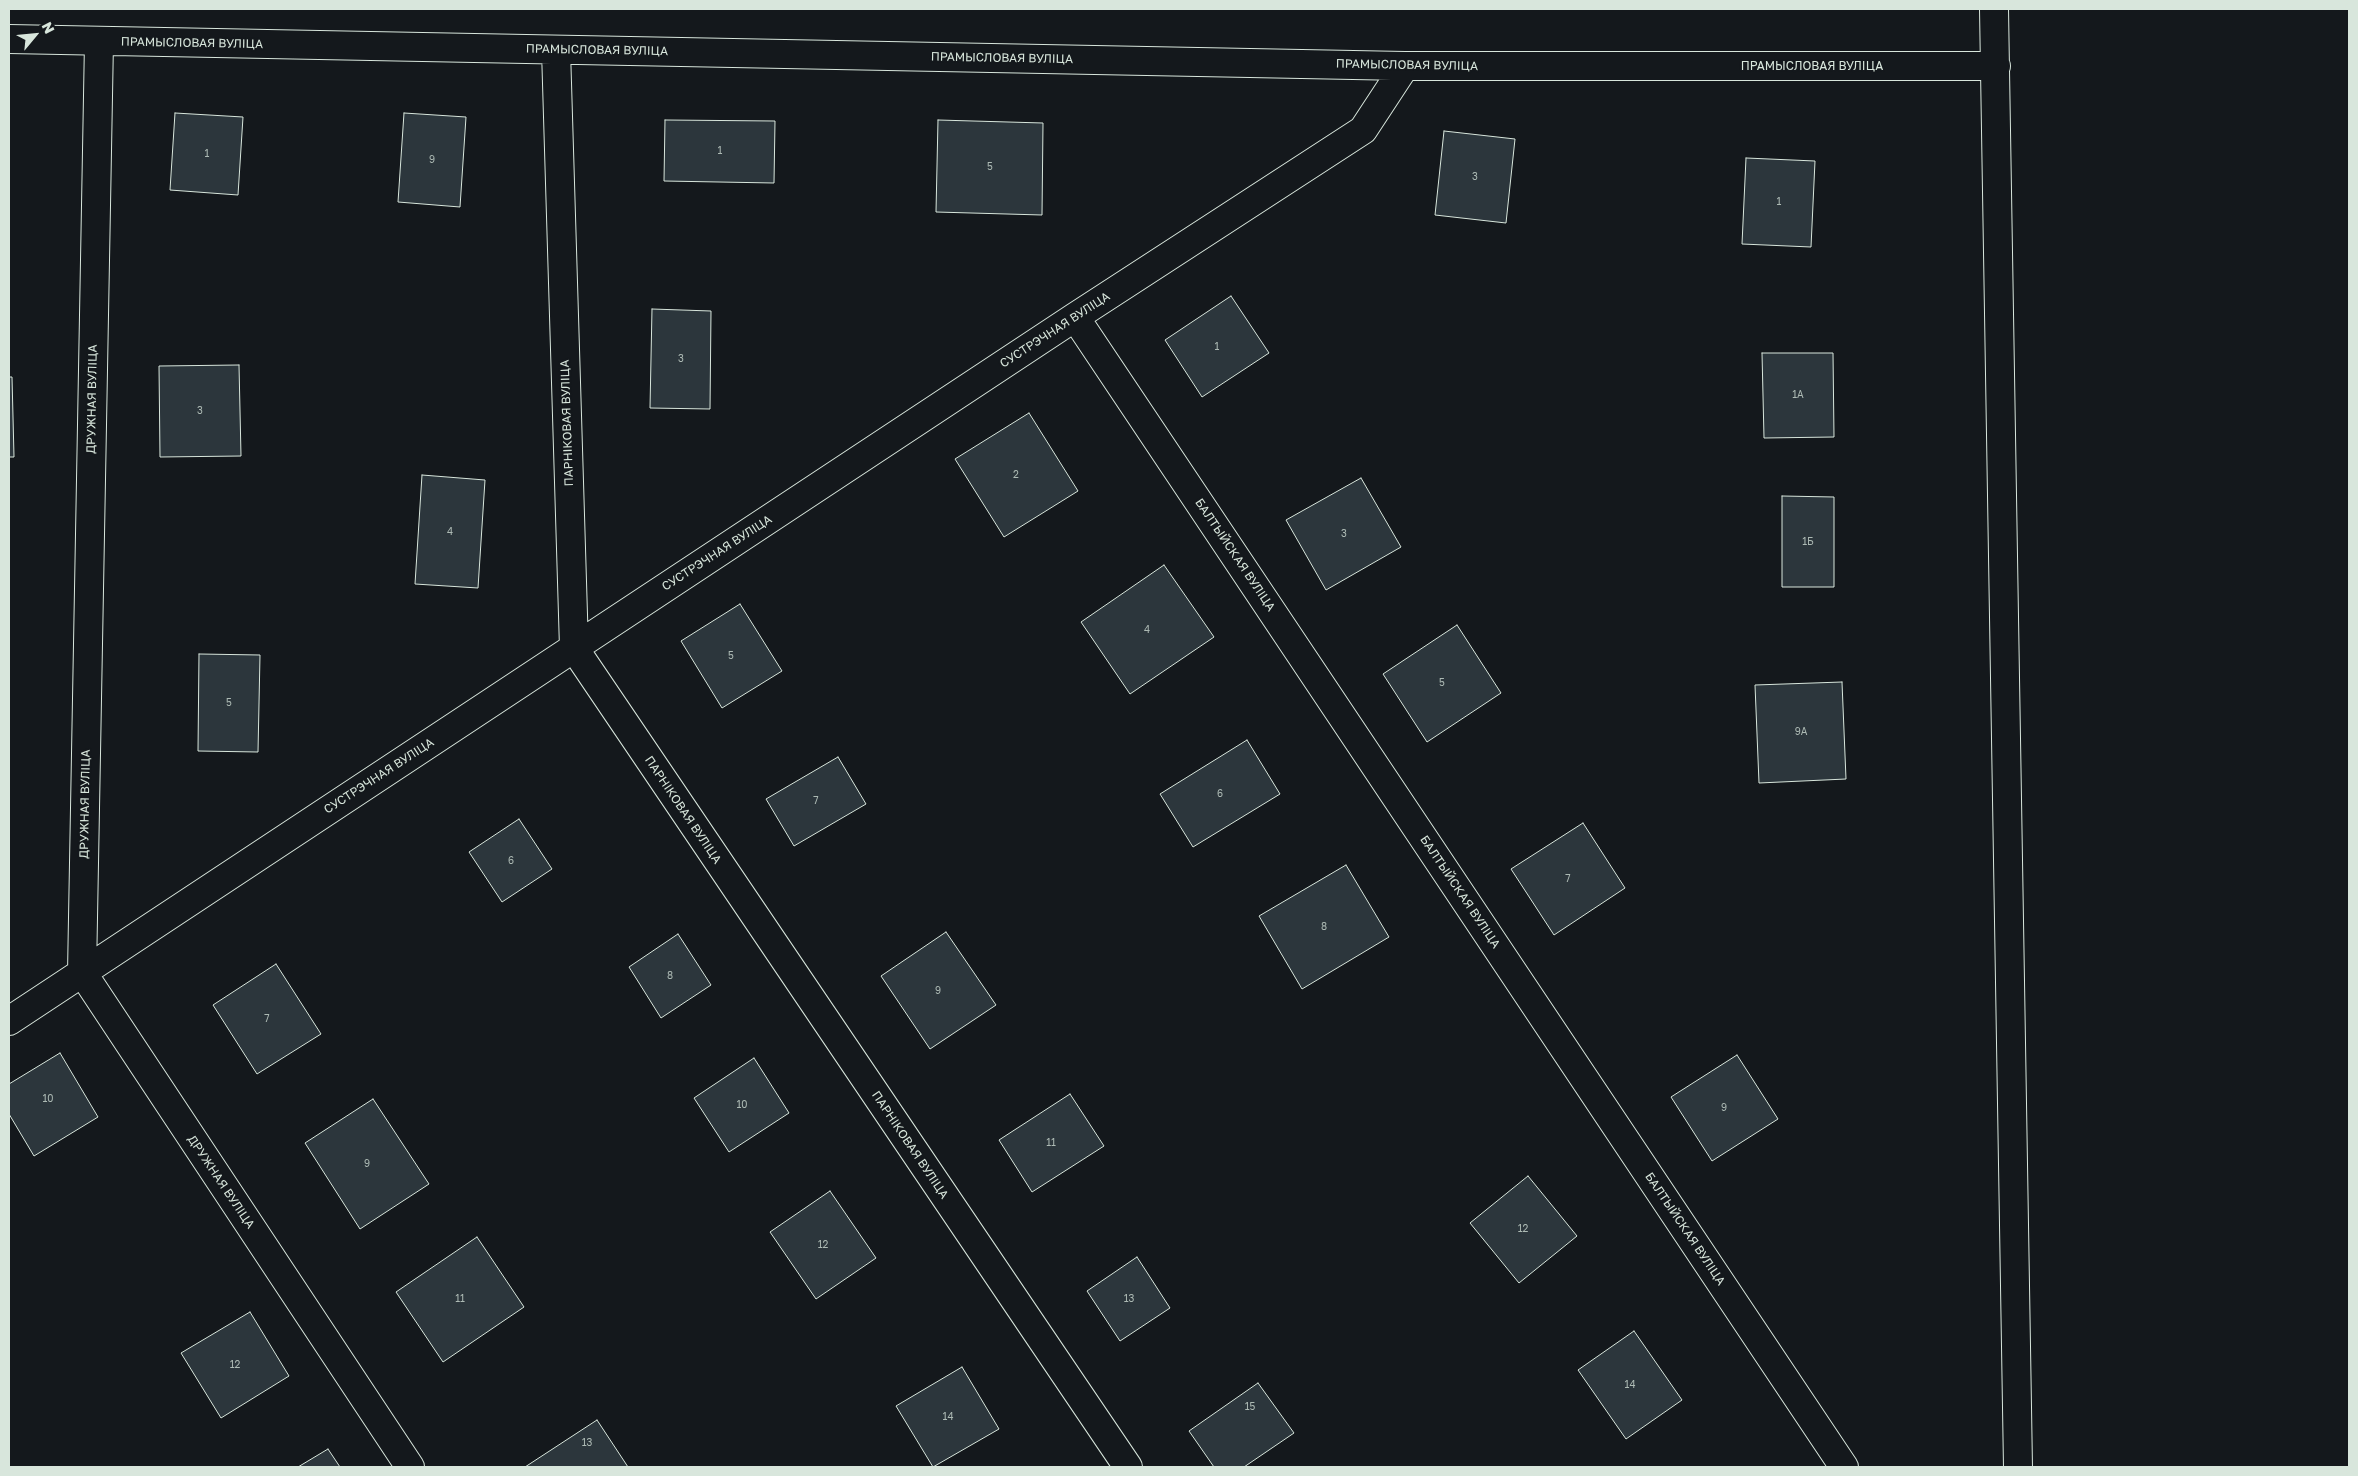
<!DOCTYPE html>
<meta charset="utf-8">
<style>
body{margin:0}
#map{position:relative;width:2358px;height:1476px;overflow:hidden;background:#14181c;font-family:"Golos Text",sans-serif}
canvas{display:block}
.frame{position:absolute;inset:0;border:10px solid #d8e6dc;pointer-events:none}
.north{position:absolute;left:10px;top:10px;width:50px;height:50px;-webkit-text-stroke:4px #14181c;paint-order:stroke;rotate:62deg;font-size:14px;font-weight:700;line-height:20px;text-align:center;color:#d8e6dc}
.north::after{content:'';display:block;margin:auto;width:18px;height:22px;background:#d8e6dc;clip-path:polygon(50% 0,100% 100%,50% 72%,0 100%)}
</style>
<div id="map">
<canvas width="2358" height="1476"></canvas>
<div class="frame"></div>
<div class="north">N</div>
</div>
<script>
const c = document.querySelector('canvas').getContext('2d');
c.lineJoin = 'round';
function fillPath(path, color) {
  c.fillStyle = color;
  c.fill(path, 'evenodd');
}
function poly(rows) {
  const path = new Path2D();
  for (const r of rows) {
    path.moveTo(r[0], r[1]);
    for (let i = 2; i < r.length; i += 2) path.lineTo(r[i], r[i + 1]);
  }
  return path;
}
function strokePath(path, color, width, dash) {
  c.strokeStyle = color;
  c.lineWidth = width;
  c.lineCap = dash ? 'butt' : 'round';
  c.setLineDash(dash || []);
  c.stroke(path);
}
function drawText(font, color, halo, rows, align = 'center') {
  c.font = font + ' "Golos Text",sans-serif';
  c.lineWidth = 4;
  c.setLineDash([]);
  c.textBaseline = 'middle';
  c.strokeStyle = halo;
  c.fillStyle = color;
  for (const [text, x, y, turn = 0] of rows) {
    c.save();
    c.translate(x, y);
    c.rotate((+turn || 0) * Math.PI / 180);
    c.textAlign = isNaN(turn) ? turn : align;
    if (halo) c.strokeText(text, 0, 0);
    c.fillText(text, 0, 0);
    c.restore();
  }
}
const building = poly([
 [175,113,243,117,238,195,170,190,175,113],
 [404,113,466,117,460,207,398,202,404,113],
 [665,120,775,121,774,183,664,181,665,120],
 [938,120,1043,123,1042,215,936,212,938,120],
 [1444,131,1515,139,1506,223,1435,215,1444,131],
 [1746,158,1815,161,1811,247,1742,244,1746,158],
 [1231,296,1269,353,1202,397,1165,340,1231,296],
 [652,309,711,311,710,409,650,408,652,309],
 [1762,353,1833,353,1834,437,1764,438,1762,353],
 [239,365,241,456,160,457,159,366,239,365],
 [9,377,12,377,14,457,9,457,9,377],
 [1029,413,1078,491,1004,537,955,459,1029,413],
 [422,475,485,480,478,588,415,584,422,475],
 [1361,478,1401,547,1326,590,1286,520,1361,478],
 [1782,496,1834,497,1834,587,1782,587,1782,496],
 [1164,565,1214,637,1130,694,1081,622,1164,565],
 [740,604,782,671,722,708,681,641,740,604],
 [1457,625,1501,693,1427,742,1383,674,1457,625],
 [199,654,260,655,258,752,198,751,199,654],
 [1842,682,1846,779,1759,783,1755,685,1842,682],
 [1247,740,1280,794,1193,847,1160,794,1247,740],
 [838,757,866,804,794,846,766,799,838,757],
 [519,819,552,869,502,902,469,852,519,819],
 [1583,823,1625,888,1554,935,1511,869,1583,823],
 [1346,865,1389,937,1302,989,1259,916,1346,865],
 [946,932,996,1005,930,1049,881,976,946,932],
 [678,934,711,985,661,1018,629,967,678,934],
 [276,964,321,1034,257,1074,213,1005,276,964],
 [60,1053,98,1117,34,1156,9,1114,9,1084,60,1053],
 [1737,1055,1778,1119,1712,1161,1671,1097,1737,1055],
 [754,1058,789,1113,729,1152,694,1098,754,1058],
 [1070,1094,1104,1146,1032,1192,999,1140,1070,1094],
 [373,1099,429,1184,360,1229,305,1143,373,1099],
 [1528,1176,1577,1236,1519,1283,1470,1223,1528,1176],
 [830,1191,876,1258,816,1299,770,1232,830,1191],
 [477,1237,524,1307,443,1362,396,1292,477,1237],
 [1137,1257,1170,1308,1120,1341,1087,1291,1137,1257],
 [250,1312,289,1376,221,1418,181,1353,250,1312],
 [1634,1331,1682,1400,1626,1439,1578,1370,1634,1331],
 [962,1367,999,1429,933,1467,896,1406,962,1367],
 [1258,1383,1294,1433,1244,1467,1214,1467,1189,1431,1258,1383],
 [597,1420,628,1467,525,1467,597,1420],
 [328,1449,340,1467,298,1467,328,1449]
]);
const street = poly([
 [1994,9,2018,1467],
 [9,39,1405,66,1996,66],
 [99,41,82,972,410,1467],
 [556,50,574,648,1128,1467],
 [1075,317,1844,1467],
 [9,1021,1075,317,1363,130,1405,66]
]);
const numberNames = [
 ["1",720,151],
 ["1",207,154],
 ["9",432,160],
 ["5",990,167],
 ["3",1475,177],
 ["1",1779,202],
 ["1",1217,347],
 ["3",681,359],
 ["1А",1798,395],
 ["3",200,411],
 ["2",1016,475],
 ["4",450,532],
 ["3",1344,534],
 ["1Б",1808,542],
 ["4",1147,630],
 ["5",731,656],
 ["5",1442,683],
 ["5",229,703],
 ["9А",1801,732],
 ["6",1220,794],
 ["7",816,801],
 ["6",511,861],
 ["7",1568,879],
 ["8",1324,927],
 ["8",670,976],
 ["9",938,991],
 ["7",267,1019],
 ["10",48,1099],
 ["10",742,1105],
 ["9",1724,1108],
 ["11",1051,1143],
 ["9",367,1164],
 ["12",1523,1229],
 ["12",823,1245],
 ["11",460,1299],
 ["13",1129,1299],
 ["12",235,1365],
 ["14",1630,1385],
 ["15",1250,1407],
 ["14",948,1417],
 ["13",587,1443]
];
const streetNames = [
 ["ПРАМЫСЛОВАЯ ВУЛІЦА",192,43,1],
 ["ПРАМЫСЛОВАЯ ВУЛІЦА",597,50,1],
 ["ПРАМЫСЛОВАЯ ВУЛІЦА",1002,58,1],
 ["ПРАМЫСЛОВАЯ ВУЛІЦА",1407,65,1],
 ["ПРАМЫСЛОВАЯ ВУЛІЦА",1812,66],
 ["СУСТРЭЧНАЯ ВУЛІЦА",1055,330,-33],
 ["ДРУЖНАЯ ВУЛІЦА",92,399,-89],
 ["ПАРНІКОВАЯ ВУЛІЦА",567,423,-92],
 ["СУСТРЭЧНАЯ ВУЛІЦА",717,553,-33],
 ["БАЛТЫЙСКАЯ ВУЛІЦА",1235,555,56],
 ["СУСТРЭЧНАЯ ВУЛІЦА",379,776,-33],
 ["ДРУЖНАЯ ВУЛІЦА",85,804,-89],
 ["ПАРНІКОВАЯ ВУЛІЦА",683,810,56],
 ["БАЛТЫЙСКАЯ ВУЛІЦА",1460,892,56],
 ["ПАРНІКОВАЯ ВУЛІЦА",910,1145,56],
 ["ДРУЖНАЯ ВУЛІЦА",221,1182,56],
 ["БАЛТЫЙСКАЯ ВУЛІЦА",1685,1229,56]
];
fillPath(building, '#2c363c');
strokePath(building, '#d8e6dc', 1);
strokePath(street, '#d8e6dc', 30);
strokePath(street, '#14181c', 28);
drawText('10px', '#adbab4', null, numberNames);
drawText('12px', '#d8e6dc', '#14181c', streetNames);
</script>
